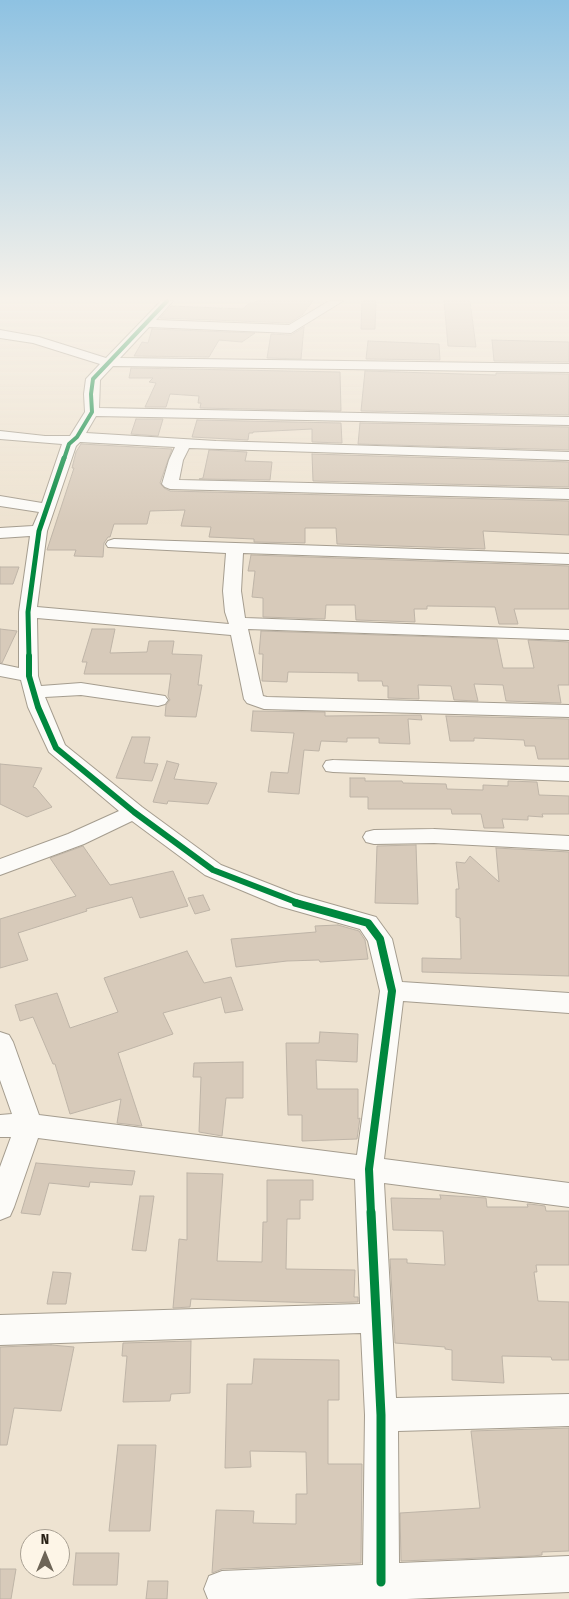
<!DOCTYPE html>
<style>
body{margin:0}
#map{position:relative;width:569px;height:1599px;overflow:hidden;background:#eee3d1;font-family:"Fira Sans Condensed",sans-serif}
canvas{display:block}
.north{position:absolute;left:20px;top:1529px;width:50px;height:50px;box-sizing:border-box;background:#fdf5e7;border:1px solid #a8a093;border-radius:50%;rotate:0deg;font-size:14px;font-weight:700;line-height:20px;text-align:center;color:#282014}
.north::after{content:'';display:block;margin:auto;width:18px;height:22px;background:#6d6456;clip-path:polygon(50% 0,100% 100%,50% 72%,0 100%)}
</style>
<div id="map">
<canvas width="569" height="1599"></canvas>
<div class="north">N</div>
</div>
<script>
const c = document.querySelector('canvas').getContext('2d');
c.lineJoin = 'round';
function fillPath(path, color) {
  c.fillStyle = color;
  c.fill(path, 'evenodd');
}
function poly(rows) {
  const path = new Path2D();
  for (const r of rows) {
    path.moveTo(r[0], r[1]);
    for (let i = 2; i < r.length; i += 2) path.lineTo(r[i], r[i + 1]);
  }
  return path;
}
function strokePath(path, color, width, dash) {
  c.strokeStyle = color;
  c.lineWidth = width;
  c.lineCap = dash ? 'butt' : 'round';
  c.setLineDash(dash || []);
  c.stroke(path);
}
const building = poly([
 [256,301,313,301,302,315,289,323,160,318,171,306,243,309,249,303,254,303,256,301],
 [362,301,376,301,375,329,361,329,362,301],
 [444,301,470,301,476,347,448,346,444,301],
 [304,327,301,359,267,358,271,334,291,335,304,327],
 [152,329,255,333,242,342,219,340,209,357,134,356,142,342,148,343,152,329],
 [492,340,569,342,569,362,494,361,492,340],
 [368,341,439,344,440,360,366,359,368,341],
 [131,368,340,372,341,411,200,408,201,403,198,403,199,396,170,394,166,407,145,407,156,383,149,382,153,378,129,378,131,368],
 [365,371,496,375,496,373,569,374,569,415,361,411,365,371],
 [136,419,163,419,158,436,131,434,136,419],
 [197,420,341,423,342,443,312,442,312,429,253,432,253,433,249,433,248,440,192,437,197,420],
 [360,423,569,427,569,450,358,444,360,423],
 [81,444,172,449,160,483,164,488,170,491,569,501,569,535,483,531,485,549,337,544,336,528,305,528,305,543,254,542,254,539,209,537,211,527,181,526,185,510,150,511,147,524,114,524,110,537,108,537,104,543,103,557,74,556,76,550,47,550,74,468,72,468,76,452,81,444],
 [209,450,247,452,245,461,272,462,270,480,199,479,203,478,209,450],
 [312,454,569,462,569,487,313,481,312,454],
 [251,555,569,566,569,609,514,609,518,624,499,624,495,607,427,606,427,609,414,609,415,622,356,620,355,605,326,605,325,619,263,617,263,598,252,597,255,571,248,571,251,555],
 [0,567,19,567,13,584,0,584,0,567],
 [0,629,17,631,2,663,0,662,0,629],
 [92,629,115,629,110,653,147,652,149,641,174,641,172,654,202,655,198,685,202,685,196,717,165,716,166,705,170,700,168,696,171,674,84,674,87,662,82,662,92,629],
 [261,631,497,639,503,668,534,668,528,640,569,642,569,685,558,685,561,703,506,701,503,685,474,684,478,701,454,700,451,686,418,685,419,699,388,698,388,686,383,686,382,681,358,681,358,673,288,672,287,682,262,681,263,654,259,654,261,631],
 [253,711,325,712,325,716,421,715,422,720,408,719,410,744,379,743,379,738,347,738,347,742,321,741,319,751,304,750,299,794,268,792,271,772,288,773,294,733,251,731,253,711],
 [446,716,569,719,569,759,538,759,535,746,525,746,524,740,474,738,474,741,450,741,446,716],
 [132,737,150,737,144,763,158,764,152,781,116,778,132,737],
 [167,761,179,764,174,779,217,783,208,804,168,801,167,804,153,802,167,761],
 [0,764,42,768,33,787,36,788,52,807,27,817,0,804,0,764],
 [350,778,365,778,365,781,402,781,403,783,446,784,447,789,483,790,483,785,508,786,508,781,537,782,539,795,569,796,569,814,542,814,543,817,528,816,528,820,502,819,504,828,484,828,481,814,452,814,451,809,368,809,368,797,350,797,350,778],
 [416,845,418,904,375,903,377,846,416,845],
 [83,846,110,885,173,871,188,906,140,918,132,897,86,909,87,911,18,933,28,960,0,968,0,919,76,896,50,858,83,846],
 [496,848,569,852,569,976,422,972,422,958,461,959,460,918,456,917,456,889,459,889,456,862,465,863,470,856,499,882,496,848],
 [203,895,210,910,195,914,188,898,203,895],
 [338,925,359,931,365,940,368,959,320,962,319,960,287,961,236,967,231,939,316,932,315,926,338,925],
 [187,951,204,983,231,977,243,1010,225,1013,221,997,163,1013,173,1034,118,1053,142,1126,117,1123,121,1099,70,1114,55,1064,53,1064,33,1017,20,1021,15,1005,57,993,70,1028,118,1012,104,978,187,951],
 [320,1032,358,1034,357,1062,316,1060,317,1089,358,1089,358,1119,360,1118,357,1139,302,1141,302,1115,288,1115,286,1043,319,1043,320,1032],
 [243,1062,243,1098,226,1098,222,1136,199,1132,201,1077,193,1077,194,1063,243,1062],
 [36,1163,95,1168,135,1171,132,1185,90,1182,89,1187,49,1183,40,1215,21,1213,36,1163],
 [187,1173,223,1174,217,1261,262,1262,263,1222,267,1222,267,1180,313,1180,313,1200,300,1200,300,1219,287,1219,286,1269,355,1270,354,1297,358,1297,358,1302,319,1303,191,1299,190,1307,173,1308,179,1239,187,1240,187,1173],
 [440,1195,486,1198,487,1207,528,1207,527,1204,530,1204,545,1206,546,1211,569,1211,569,1265,536,1265,537,1272,534,1272,538,1301,569,1302,569,1360,552,1360,551,1357,502,1356,504,1383,452,1380,452,1350,445,1349,445,1347,395,1343,390,1259,407,1259,407,1263,445,1265,443,1231,393,1230,391,1198,441,1199,440,1195],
 [140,1196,154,1196,146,1251,132,1250,140,1196],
 [53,1272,71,1273,66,1304,47,1304,53,1272],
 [191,1341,190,1393,171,1394,170,1401,123,1402,127,1356,122,1356,123,1343,191,1341],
 [51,1345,74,1347,61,1411,14,1408,7,1445,0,1445,0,1347,51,1345],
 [254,1359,339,1360,339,1400,328,1400,328,1464,362,1464,361,1563,222,1569,212,1573,216,1510,254,1511,253,1523,296,1524,296,1494,307,1494,306,1452,250,1451,251,1467,225,1468,227,1384,252,1384,254,1359],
 [569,1428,569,1551,542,1552,542,1555,532,1556,401,1561,400,1513,480,1508,471,1431,569,1428],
 [118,1445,156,1445,150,1531,109,1531,118,1445],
 [76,1553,119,1553,117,1585,73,1585,76,1553],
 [0,1569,16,1569,11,1599,0,1599,0,1569],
 [148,1581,168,1581,167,1599,146,1599,148,1581]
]);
const minor = poly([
 [161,301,173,301,156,320,289,325,329,301,343,301,291,333,149,327,120,358,569,364,569,372,113,366,100,380,99,408,569,417,569,425,96,416,86,433,216,441,569,452,569,460,189,448,183,460,179,480,569,489,569,499,170,489,165,487,162,484,169,460,175,447,80,442,76,446,47,531,37,607,229,624,225,612,223,591,226,553,108,547,106,544,108,541,114,539,569,554,569,564,243,553,241,591,245,618,569,630,569,640,248,629,263,696,267,697,569,705,569,717,264,709,247,703,244,699,231,635,37,618,38,676,41,686,81,683,165,696,168,700,165,704,158,706,81,695,45,697,65,745,142,807,221,865,295,894,376,917,392,939,402,982,569,993,569,1013,403,1001,384,1159,569,1183,569,1207,384,1183,396,1398,569,1394,569,1426,398,1431,399,1563,569,1556,569,1592,407,1599,208,1599,204,1589,209,1576,222,1571,363,1565,365,1415,361,1333,0,1345,0,1315,360,1304,355,1179,38,1138,14,1207,10,1216,0,1220,0,1167,11,1137,0,1137,0,1115,12,1114,0,1080,0,1032,9,1035,13,1042,39,1115,357,1155,380,991,368,941,360,929,279,906,205,875,132,821,84,844,0,875,0,859,68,834,119,811,49,752,28,707,21,680,0,676,0,664,19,668,19,612,30,536,0,538,0,528,33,526,39,512,0,506,0,496,42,503,62,444,0,439,0,431,45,436,70,436,85,412,84,394,86,379,100,364,33,343,0,338,0,330,39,337,106,358,161,301],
 [333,760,569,767,569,781,333,772,326,771,323,766,326,761,333,760],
 [434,829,569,836,569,850,434,843,374,844,366,842,363,837,366,832,374,830,434,829]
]);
const cyclewayFar4 = poly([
 [64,459,69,444,77,437,92,412,91,394,93,379,167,301]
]);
const cyclewayFar3 = poly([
 [29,657,28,612,39,531,64,458]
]);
const cyclewayFar2 = poly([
 [29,656,29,676,38,707,56,748,134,812,213,870,301,904]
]);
const cyclewayFar1 = poly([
 [296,903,368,923,380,939,392,991,369,1169,371,1213]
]);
const cycleway = poly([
 [371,1212,381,1415,381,1582]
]);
fillPath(building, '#d7caba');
strokePath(building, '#beb4a7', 1);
strokePath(minor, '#a59d8f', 2);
fillPath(minor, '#fcfbf8');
strokePath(cyclewayFar4, '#00873e', 4);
strokePath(cyclewayFar3, '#00873e', 5);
strokePath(cyclewayFar2, '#00873e', 6);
strokePath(cyclewayFar1, '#00873e', 8);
strokePath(cycleway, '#00873e', 9);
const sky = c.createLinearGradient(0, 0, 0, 524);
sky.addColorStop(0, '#8ec2e2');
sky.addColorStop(0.57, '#f7f2ea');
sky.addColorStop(1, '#f7f2ea00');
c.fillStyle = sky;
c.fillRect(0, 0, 569, 524);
</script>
